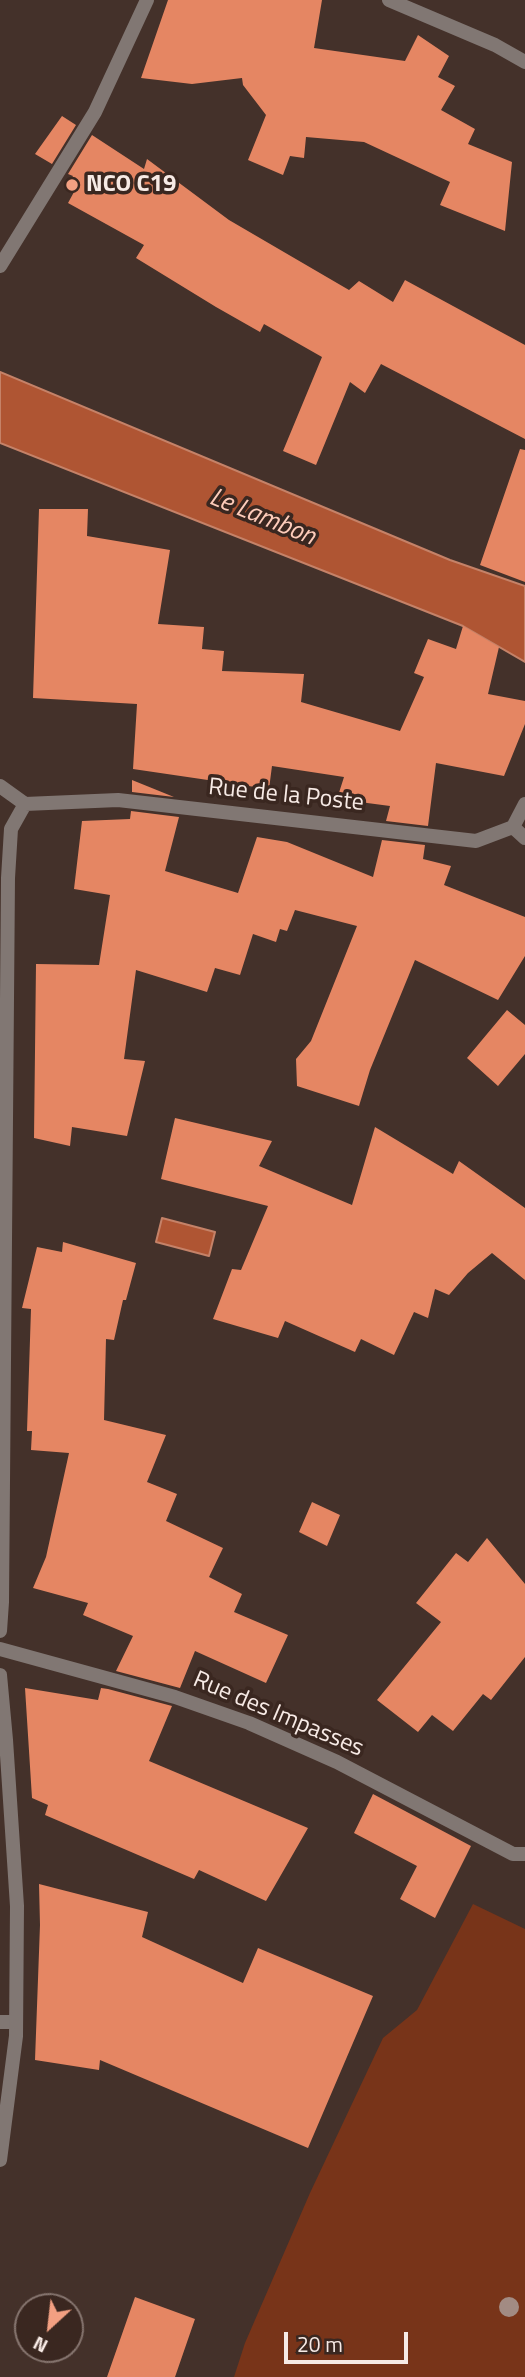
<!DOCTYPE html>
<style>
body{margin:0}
#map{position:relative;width:525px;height:2377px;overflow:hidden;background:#44312a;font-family:"Titillium Web",sans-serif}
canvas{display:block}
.north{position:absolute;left:14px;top:2293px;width:70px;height:70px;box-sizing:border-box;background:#3a2720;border:2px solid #86756f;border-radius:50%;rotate:207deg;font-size:19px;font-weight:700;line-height:28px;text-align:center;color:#f7eae5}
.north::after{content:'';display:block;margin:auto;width:24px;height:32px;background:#f3a082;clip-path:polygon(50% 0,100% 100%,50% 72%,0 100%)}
.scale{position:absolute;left:284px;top:2332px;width:124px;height:32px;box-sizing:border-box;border:4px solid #f7eae5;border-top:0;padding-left:9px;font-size:21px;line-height:24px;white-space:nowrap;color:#f7eae5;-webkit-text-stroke:5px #3a2720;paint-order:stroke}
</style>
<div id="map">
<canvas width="525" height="2377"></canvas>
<div class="north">N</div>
<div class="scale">20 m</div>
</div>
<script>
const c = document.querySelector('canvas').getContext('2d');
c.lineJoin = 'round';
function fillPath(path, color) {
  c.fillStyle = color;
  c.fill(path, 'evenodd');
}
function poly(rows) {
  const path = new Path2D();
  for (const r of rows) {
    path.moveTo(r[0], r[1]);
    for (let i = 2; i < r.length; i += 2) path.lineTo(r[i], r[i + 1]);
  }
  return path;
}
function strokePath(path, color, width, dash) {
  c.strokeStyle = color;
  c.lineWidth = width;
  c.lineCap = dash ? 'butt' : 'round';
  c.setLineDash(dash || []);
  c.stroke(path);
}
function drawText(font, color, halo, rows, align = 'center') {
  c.font = font + ' "Titillium Web",sans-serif';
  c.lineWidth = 7;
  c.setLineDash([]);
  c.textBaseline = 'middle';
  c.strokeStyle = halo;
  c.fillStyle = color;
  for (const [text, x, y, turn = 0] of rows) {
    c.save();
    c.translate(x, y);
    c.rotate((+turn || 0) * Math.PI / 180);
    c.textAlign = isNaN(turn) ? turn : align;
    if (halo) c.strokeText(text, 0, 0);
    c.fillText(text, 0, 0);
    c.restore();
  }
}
const green = poly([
 [473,1904,525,1929,525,2377,234,2377,245,2343,310,2193,383,2038,417,2010]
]);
const water = poly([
 [0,372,450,560,525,586,525,662,463,626,0,443,0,372],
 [162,1218,215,1232,209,1256,156,1242,162,1218]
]);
const building = poly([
 [168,0,322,0,314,48,405,61,418,35,449,56,438,77,455,86,441,110,475,129,468,144,512,162,505,231,440,205,450,182,364,142,306,137,304,158,290,156,283,175,248,160,266,115,243,85,242,78,192,84,141,78],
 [62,116,76,125,52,164,35,154],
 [92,135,144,169,147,159,229,220,349,290,359,281,393,302,405,280,525,345,525,439,381,364,365,393,350,382,316,465,283,451,322,357,264,324,260,332,216,307,136,258,144,245,68,203,74,192,66,187,73,176,68,174],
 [520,449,525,450,525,582,480,565],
 [39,509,88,509,87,536,170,550,158,624,204,627,202,649,224,651,222,671,304,674,301,702,400,731,424,677,414,673,428,639,456,649,463,626,499,647,488,694,525,701,525,724,504,776,436,763,428,826,386,821,390,806,337,799,344,777,272,766,269,789,133,769,137,704,33,698],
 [132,780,174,797,132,792],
 [131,811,179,817,165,871,238,893,257,837,287,842,373,877,382,840,425,845,423,859,451,866,444,885,525,917,525,956,498,1000,415,960,370,1070,359,1106,297,1086,296,1059,311,1041,357,926,295,910,287,931,280,929,276,942,253,934,240,975,215,968,207,992,136,970,124,1059,145,1061,127,1136,72,1127,70,1146,34,1138,36,964,99,965,110,895,74,889,82,821,130,819],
 [507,1010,525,1025,525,1054,498,1086,467,1058],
 [175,1118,272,1141,259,1166,352,1205,375,1127,453,1174,459,1161,525,1208,525,1280,492,1253,468,1273,449,1295,435,1289,428,1318,414,1312,394,1355,361,1339,355,1352,285,1321,278,1338,213,1319,232,1269,241,1270,268,1206,161,1179],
 [63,1242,136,1263,126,1300,123,1300,114,1340,106,1339,104,1420,166,1435,147,1482,177,1494,166,1521,223,1548,209,1577,242,1594,234,1612,288,1635,266,1683,195,1651,180,1688,116,1671,133,1636,83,1615,88,1603,33,1588,46,1557,69,1453,31,1450,32,1431,27,1431,31,1309,22,1308,37,1247,62,1252],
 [312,1502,340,1515,327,1546,299,1532],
 [487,1538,525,1584,525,1657,491,1700,483,1694,453,1731,432,1715,418,1732,377,1700,441,1622,416,1603,456,1553,468,1562],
 [25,1688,98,1700,101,1688,108,1689,172,1706,149,1761,308,1828,266,1901,199,1870,194,1879,45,1815,48,1805,32,1798],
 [373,1794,471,1846,435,1918,400,1899,417,1866,354,1833],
 [39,1884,148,1912,142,1937,243,1983,258,1948,373,1996,308,2148,100,2060,99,2070,35,2060,40,1925],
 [135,2297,195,2319,175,2377,107,2377]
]);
const service = poly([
 [0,2022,15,2022]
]);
const minor = poly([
 [389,0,495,45,525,62],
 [0,266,95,112,147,0],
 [0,786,25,804],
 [25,804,118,800,476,841,513,827,525,804],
 [513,827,525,838],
 [0,1631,2,1602,8,878,11,829,25,804],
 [0,1649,175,1697,249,1723,337,1762,513,1854,525,1854],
 [0,1675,6,1740,17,1906,16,2036,0,2160]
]);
const trees = [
 [509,2307]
];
const markers = [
 [72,185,7,"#f3a082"]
];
const poiNames = [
 ["NCO C19",86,185]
];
const streetNames = [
 ["Rue de la Poste",286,796,6],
 ["Rue des Impasses",278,1715,23]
];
const waterNames = [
 ["Le Lambon",262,518,22]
];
fillPath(green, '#783419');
fillPath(water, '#af5533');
strokePath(water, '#c58268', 2);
fillPath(building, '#e58663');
strokePath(service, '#817773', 14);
strokePath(minor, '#817773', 14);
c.fillStyle = '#a28b83';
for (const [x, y] of trees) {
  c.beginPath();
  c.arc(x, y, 10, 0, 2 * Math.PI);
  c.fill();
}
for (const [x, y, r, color] of markers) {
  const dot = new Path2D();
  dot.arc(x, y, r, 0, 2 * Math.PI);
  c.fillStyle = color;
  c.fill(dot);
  strokePath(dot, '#3a2720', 2.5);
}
drawText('bold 24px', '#f7eae5', '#3a2720', poiNames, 'left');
drawText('24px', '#f7eae5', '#3a2720', streetNames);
drawText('italic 26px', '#feccba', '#3a2720', waterNames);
</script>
